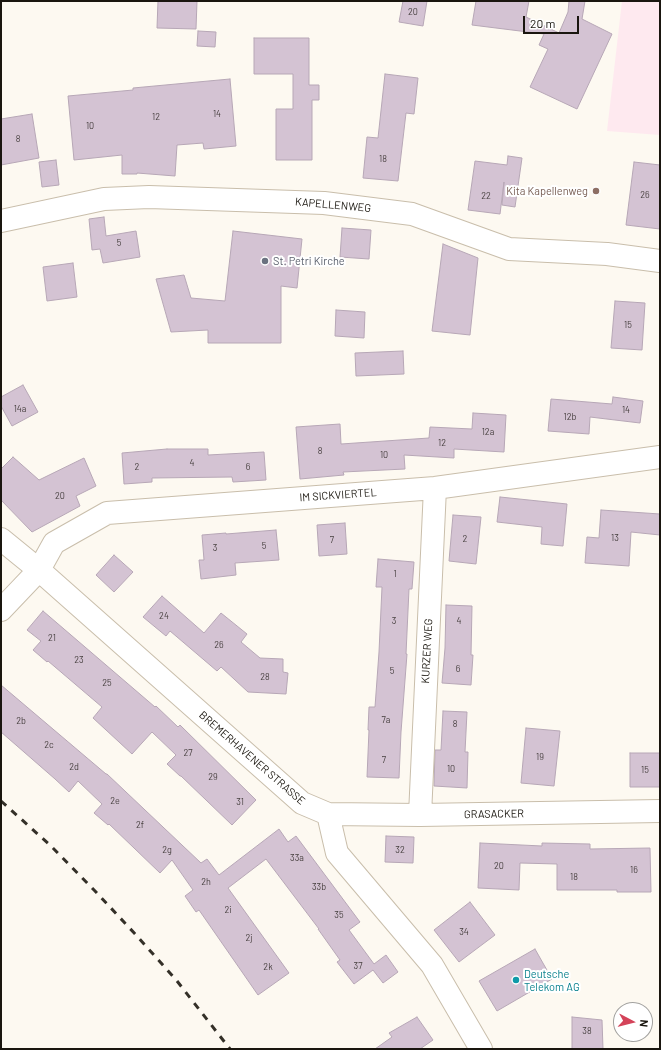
<!DOCTYPE html>
<style>
body{margin:0}
#map{position:relative;width:661px;height:1050px;overflow:hidden;background:#fdf9f1;font-family:Barlow,sans-serif}
canvas{display:block}
.frame{position:absolute;inset:0;border:2px solid #1a160f;pointer-events:none}
.north{position:absolute;left:613px;top:1002px;width:40px;height:40px;box-sizing:border-box;background:#fff;border:1px solid #a3a29f;border-radius:50%;rotate:97deg;font-size:11px;font-weight:700;line-height:16px;text-align:center;color:#1a160f}
.north::after{content:'';display:block;margin:auto;width:14px;height:18px;background:#d44359;clip-path:polygon(50% 0,100% 100%,50% 72%,0 100%)}
.scale{position:absolute;left:523px;top:16px;width:56px;height:18px;box-sizing:border-box;border:2px solid #1a160f;border-top:0;padding-left:5px;font-size:12px;line-height:14px;white-space:nowrap;color:#1a160f;-webkit-text-stroke:3px #fff;paint-order:stroke}
</style>
<div id="map">
<canvas width="661" height="1050"></canvas>
<div class="frame"></div>
<div class="north">N</div>
<div class="scale">20 m</div>
</div>
<script>
const c = document.querySelector('canvas').getContext('2d');
c.lineJoin = 'round';
function fillPath(path, color) {
  c.fillStyle = color;
  c.fill(path, 'evenodd');
}
function poly(rows) {
  const path = new Path2D();
  for (const r of rows) {
    path.moveTo(r[0], r[1]);
    for (let i = 2; i < r.length; i += 2) path.lineTo(r[i], r[i + 1]);
  }
  return path;
}
function strokePath(path, color, width, dash) {
  c.strokeStyle = color;
  c.lineWidth = width;
  c.lineCap = dash ? 'butt' : 'round';
  c.setLineDash(dash || []);
  c.stroke(path);
}
function drawText(font, color, halo, rows, align = 'center') {
  c.font = font + ' Barlow,sans-serif';
  c.lineWidth = 4;
  c.setLineDash([]);
  c.textBaseline = 'middle';
  c.strokeStyle = halo;
  c.fillStyle = color;
  for (const [text, x, y, turn = 0] of rows) {
    c.save();
    c.translate(x, y);
    c.rotate((+turn || 0) * Math.PI / 180);
    c.textAlign = isNaN(turn) ? turn : align;
    if (halo) c.strokeText(text, 0, 0);
    c.fillText(text, 0, 0);
    c.restore();
  }
}
const commercial = poly([
 [622,1,660,1,660,135,607,131]
]);
const building = poly([
 [158,1,197,1,196,29,157,28,158,1],
 [403,1,427,1,423,26,399,22,403,1],
 [476,1,529,1,526,17,559,33,568,12,569,1,585,1,582,19,612,34,577,109,530,87,548,49,539,45,544,34,472,25,476,1],
 [198,31,216,32,215,47,197,46,198,31],
 [254,38,309,38,309,85,319,85,319,100,312,100,312,160,276,160,276,109,293,109,293,74,254,74,254,38],
 [385,74,418,78,414,114,406,113,398,181,363,178,367,137,378,138,385,74],
 [230,79,236,146,204,149,203,143,177,145,175,176,137,173,137,174,122,174,122,155,74,160,68,96,133,90,133,88,230,79],
 [32,114,39,158,1,165,1,119,32,114],
 [508,156,522,158,515,207,502,205,504,182,500,214,468,210,475,161,507,165,508,156],
 [56,160,59,185,42,187,39,162,56,160],
 [634,162,660,165,660,229,626,225,634,162],
 [104,217,106,236,136,231,140,257,103,263,100,249,92,250,89,219,104,217],
 [342,228,371,230,369,259,340,257,342,228],
 [233,231,302,239,297,288,281,286,281,343,208,343,208,330,171,332,156,279,184,275,191,298,225,301,233,231],
 [443,244,478,258,470,335,432,331,443,244],
 [73,263,77,297,47,301,43,267,73,263],
 [615,301,645,303,642,350,611,348,615,301],
 [336,310,365,312,364,338,335,336,336,310],
 [403,351,404,374,356,376,355,353,403,351],
 [23,385,38,412,12,426,1,406,1,397,23,385],
 [613,397,643,401,640,423,590,417,589,434,548,431,551,399,612,404,613,397],
 [473,413,506,415,504,452,454,449,454,458,404,455,405,469,343,472,344,475,300,479,296,427,340,424,341,444,429,438,430,427,472,429,473,413],
 [167,449,208,449,208,455,264,452,266,480,233,482,232,477,152,478,152,482,124,484,122,453,167,449],
 [13,457,39,480,84,458,96,486,76,496,80,506,32,532,1,500,1,469,13,457],
 [500,497,567,504,563,546,541,544,542,527,497,522,500,497],
 [601,510,660,514,660,535,631,532,629,566,585,563,587,537,599,538,601,510],
 [453,515,481,517,476,564,449,561,453,515],
 [345,523,347,554,319,556,317,525,345,523],
 [276,530,279,560,235,563,236,575,201,579,199,560,204,560,202,535,226,533,226,534,276,530],
 [114,555,133,572,114,592,96,575,114,555],
 [378,559,414,562,412,589,409,589,406,654,407,654,401,732,399,778,367,777,369,730,368,730,369,707,375,707,379,652,382,587,376,587,378,559],
 [162,596,204,633,221,613,247,634,241,642,260,658,283,659,283,672,288,673,286,694,248,692,221,667,217,671,170,631,166,636,143,617,162,596],
 [446,605,472,606,471,655,473,655,471,685,442,683,445,648,446,605],
 [43,611,155,707,156,706,178,727,180,725,256,800,232,825,181,776,180,776,167,764,176,755,152,732,132,754,93,718,102,707,48,661,47,662,33,650,41,641,27,630,43,611],
 [1,685,106,774,107,774,201,863,207,859,219,875,279,829,288,842,296,836,360,922,349,930,374,964,386,955,398,972,383,983,373,970,354,984,337,962,340,960,318,929,319,929,266,859,228,888,289,973,258,995,199,910,196,912,185,896,193,890,172,860,160,873,109,824,108,825,94,813,102,804,78,781,69,792,55,779,1,732,1,685],
 [443,711,467,712,465,752,468,752,467,788,434,786,435,750,441,750,443,711],
 [526,728,560,731,554,786,521,783,526,728],
 [630,753,660,753,660,787,630,787,630,753],
 [386,836,414,837,413,863,385,862,386,836],
 [480,843,542,846,542,843,590,844,590,849,650,848,651,892,617,892,617,890,557,890,557,864,520,863,519,890,478,888,480,843],
 [470,902,495,935,459,962,434,930,470,902],
 [535,949,552,979,497,1011,479,981,535,949],
 [417,1017,433,1040,420,1049,375,1049,392,1037,389,1033,417,1017],
 [572,1017,602,1020,603,1049,572,1049,572,1017]
]);
const minor = poly([
 [1,221,104,199,149,197,324,203,412,214,509,249,607,254,660,261],
 [1,539,39,570,302,803,328,814,420,815,660,811],
 [1,610,39,570,54,543,107,513,435,488,660,457],
 [328,814,337,853,432,965,481,1049],
 [420,815,435,488]
]);
const rail = poly([
 [1,801,51,846,95,891,137,936,177,981,230,1049]
]);
const markers = [
 [596,191,4,"#8d6e63"],
 [265,261,4,"#6b7280"],
 [516,980,4,"#0f9aa8"]
];
const numberNames = [
 ["20",413,12],
 ["14",217,114],
 ["12",156,117],
 ["10",90,126],
 ["8",18,139],
 ["18",383,159],
 ["26",645,195],
 ["22",486,196],
 ["5",119,243],
 ["15",628,325],
 ["14a",20,409],
 ["14",626,410],
 ["12b",570,417],
 ["12a",488,432],
 ["12",442,443],
 ["8",320,451],
 ["10",384,455],
 ["4",192,463],
 ["2",137,467],
 ["6",248,467],
 ["20",60,496],
 ["13",615,538],
 ["2",465,539],
 ["7",332,540],
 ["5",264,546],
 ["3",215,548],
 ["1",395,574],
 ["24",164,616],
 ["3",394,621],
 ["4",459,621],
 ["21",52,638],
 ["26",219,645],
 ["23",79,660],
 ["6",458,669],
 ["5",392,671],
 ["28",265,677],
 ["25",107,683],
 ["7a",386,720],
 ["2b",21,721],
 ["8",455,724],
 ["2c",49,745],
 ["27",188,753],
 ["19",540,757],
 ["7",384,760],
 ["2d",74,767],
 ["10",451,769],
 ["15",645,770],
 ["29",213,777],
 ["2e",115,801],
 ["31",240,802],
 ["2f",140,825],
 ["2g",167,850],
 ["32",400,850],
 ["33a",297,858],
 ["20",499,866],
 ["16",634,870],
 ["18",574,877],
 ["2h",206,882],
 ["33b",319,887],
 ["2i",228,910],
 ["35",339,915],
 ["34",464,932],
 ["2j",249,938],
 ["37",358,966],
 ["2k",268,967],
 ["38",587,1031]
];
const educationNames = [
 ["Kita Kapellenweg",588,191]
];
const streetNames = [
 ["KAPELLENWEG",333,205,5],
 ["IM SICKVIERTEL",338,495,-4],
 ["KURZER WEG",427,651,-87],
 ["BREMERHAVENER STRASSE",252,758,41],
 ["GRASACKER",494,814,-1]
];
const worshipNames = [
 ["St. Petri Kirche",273,261]
];
const cultureNames = [
 ["Deutsche",524,974],
 ["Telekom AG",524,987]
];
fillPath(commercial, '#fee9ef');
fillPath(building, '#d4c3d3');
strokePath(building, '#b7a7b6', 1);
strokePath(minor, '#c9beab', 24);
strokePath(minor, '#fff', 22);
strokePath(rail, '#343028', 3, [7, 7]);
for (const [x, y, r, color] of markers) {
  const dot = new Path2D();
  dot.arc(x, y, r, 0, 2 * Math.PI);
  c.fillStyle = color;
  c.fill(dot);
  strokePath(dot, '#fff', 1.5);
}
drawText('9px', '#484140', null, numberNames);
drawText('11px', '#785e54', '#fff', educationNames, 'right');
drawText('11px', '#1a160f', '#fff', streetNames);
drawText('11px', '#5b616d', '#fff', worshipNames, 'left');
drawText('11px', '#0d838f', '#fff', cultureNames, 'left');
</script>
